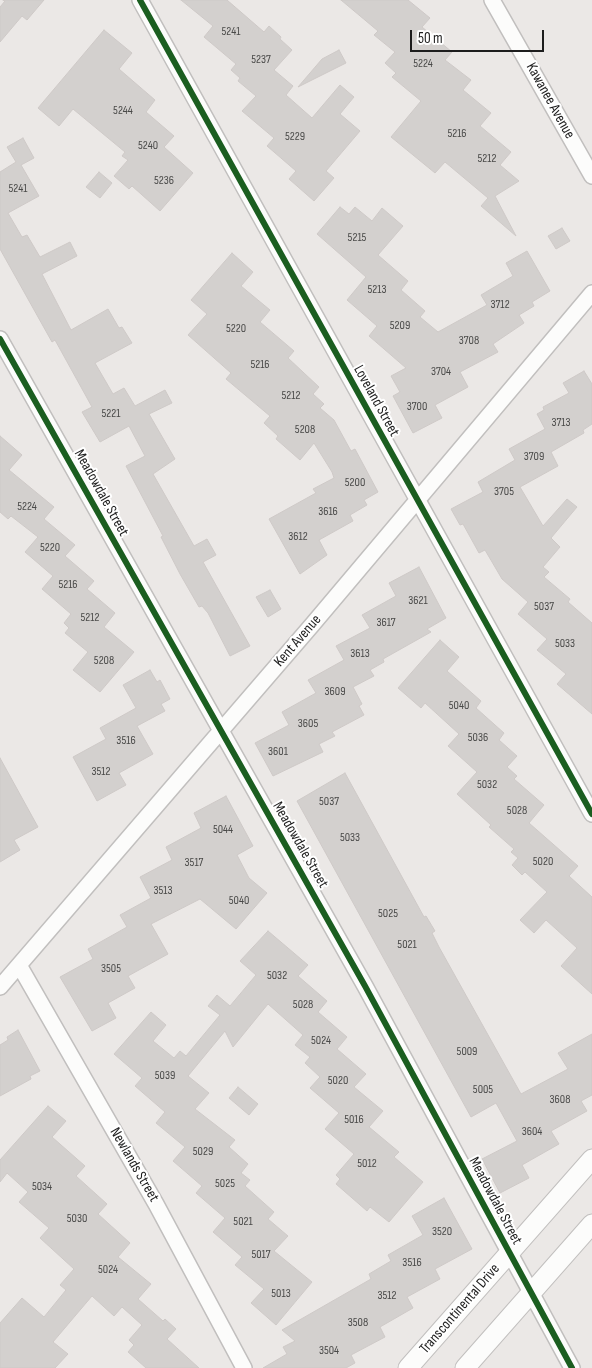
<!DOCTYPE html>
<style>
body{margin:0}
#map{position:relative;width:592px;height:1368px;overflow:hidden;background:#ebe8e6;font-family:"Sofia Sans Condensed",sans-serif}
canvas{display:block}
.scale{position:absolute;left:410px;top:30px;width:134px;height:22px;box-sizing:border-box;border:2px solid #1d1d1d;border-top:0;padding-left:6px;font-size:15px;line-height:18px;white-space:nowrap;color:#1d1d1d;-webkit-text-stroke:4px #fff;paint-order:stroke}
</style>
<div id="map">
<canvas width="592" height="1368"></canvas>
<div class="scale">50 m</div>
</div>
<script>
const c = document.querySelector('canvas').getContext('2d');
c.lineJoin = 'round';
function fillPath(path, color) {
  c.fillStyle = color;
  c.fill(path, 'evenodd');
}
function poly(rows) {
  const path = new Path2D();
  for (const r of rows) {
    path.moveTo(r[0], r[1]);
    for (let i = 2; i < r.length; i += 2) path.lineTo(r[i], r[i + 1]);
  }
  return path;
}
function strokePath(path, color, width, dash) {
  c.strokeStyle = color;
  c.lineWidth = width;
  c.lineCap = dash ? 'butt' : 'round';
  c.setLineDash(dash || []);
  c.stroke(path);
}
function drawText(font, color, halo, rows, align = 'center') {
  c.font = font + ' "Sofia Sans Condensed",sans-serif';
  c.lineWidth = 4;
  c.setLineDash([]);
  c.textBaseline = 'middle';
  c.strokeStyle = halo;
  c.fillStyle = color;
  for (const [text, x, y, turn = 0] of rows) {
    c.save();
    c.translate(x, y);
    c.rotate((+turn || 0) * Math.PI / 180);
    c.textAlign = isNaN(turn) ? turn : align;
    if (halo) c.strokeText(text, 0, 0);
    c.fillText(text, 0, 0);
    c.restore();
  }
}
const building = poly([
 [3,0,44,0,27,20,22,16,0,42,0,7,5,1,3,0],
 [181,0,227,0,264,32,269,26,281,37,280,39,292,50,274,70,293,86,286,95,312,118,340,85,354,97,340,114,360,131,326,171,334,178,314,201,289,179,296,171,267,146,274,138,242,111,256,96,238,81,240,78,231,70,236,64,204,37,213,26,181,0],
 [341,0,408,0,430,18,422,27,452,52,445,60,471,80,463,90,491,113,480,126,511,152,500,165,519,181,495,196,516,236,481,206,488,198,445,162,435,173,391,137,421,101,392,77,396,73,385,63,395,52,374,35,378,31,341,0],
 [104,30,132,53,119,69,155,100,146,112,174,136,164,147,193,173,160,211,132,186,129,189,114,176,128,160,122,156,125,152,73,109,59,126,38,108,104,30],
 [339,50,346,63,298,87,322,59,339,50],
 [23,138,34,158,21,165,39,196,8,213,22,237,27,235,40,257,70,242,77,256,42,274,71,330,108,309,119,328,122,327,132,343,95,363,113,394,124,388,135,406,165,390,172,403,149,414,175,459,153,474,194,546,207,539,216,555,203,562,250,646,230,656,208,613,202,606,199,607,180,574,161,537,163,536,126,466,145,456,129,426,100,442,82,412,92,407,55,340,52,342,0,249,0,172,16,162,7,147,23,138],
 [99,172,112,183,100,198,86,187,99,172],
 [340,207,349,214,355,207,372,221,382,208,403,226,378,255,408,281,401,290,425,311,420,317,438,332,487,305,481,295,513,276,506,263,527,251,550,291,532,302,534,306,519,315,524,323,493,344,498,352,460,372,468,387,435,405,442,418,413,433,393,396,400,392,391,376,406,368,369,336,377,326,347,300,366,277,317,234,340,207],
 [562,228,570,241,556,249,548,236,562,228],
 [232,253,253,272,241,286,270,310,260,322,294,351,288,358,319,387,313,394,324,404,320,408,334,420,351,451,355,449,378,492,364,500,367,505,350,515,353,521,319,540,327,555,300,574,269,519,316,493,313,489,334,478,332,472,314,443,300,460,276,439,278,436,264,423,270,416,226,379,231,373,188,335,207,314,191,300,232,253],
 [584,371,592,384,592,424,583,430,584,433,551,452,558,466,520,487,543,526,567,499,577,507,551,538,560,547,543,567,549,572,544,577,570,599,568,602,592,623,592,714,557,684,566,674,537,650,547,639,518,614,528,602,502,579,485,550,479,553,463,524,460,525,451,509,483,492,478,482,515,460,509,449,545,429,537,414,544,410,543,407,569,393,563,383,584,371],
 [0,436,22,455,9,470,54,507,44,519,75,545,65,556,94,581,87,589,115,613,104,627,134,652,100,692,73,670,88,652,65,633,69,628,64,623,71,614,42,589,53,576,25,552,38,537,11,516,8,519,0,512,0,436],
 [419,567,446,618,427,629,431,632,383,659,384,662,370,670,374,676,353,687,362,704,359,706,364,715,332,732,335,736,319,744,323,752,273,776,255,743,289,725,282,712,316,693,308,680,344,660,336,646,370,628,362,615,396,596,389,583,419,567],
 [270,590,281,609,268,617,256,597,270,590],
 [440,640,459,657,447,671,481,701,476,708,504,733,499,740,517,756,507,767,517,776,514,779,544,805,529,823,578,866,569,876,592,897,592,994,561,966,577,948,546,920,534,933,520,920,547,892,525,872,522,875,512,865,518,858,511,852,514,849,489,827,491,825,457,794,477,772,448,746,459,734,425,703,421,708,398,688,440,640],
 [150,670,157,682,160,680,170,699,161,704,165,711,137,726,153,754,119,773,126,785,97,801,73,757,106,739,100,728,136,708,123,685,150,670],
 [0,758,38,827,14,840,20,850,0,862,0,758],
 [345,773,424,917,426,916,435,931,432,933,439,947,521,1094,568,1069,558,1053,592,1034,592,1095,581,1101,587,1111,551,1131,559,1144,522,1165,529,1178,500,1193,482,1159,517,1141,496,1103,471,1117,297,801,345,773],
 [226,796,253,846,237,855,249,878,267,893,236,929,200,899,151,924,168,954,128,976,135,988,108,1003,116,1018,92,1031,60,977,93,959,88,949,127,927,120,915,151,898,140,877,172,860,166,847,201,828,194,813,226,796],
 [268,931,308,965,298,976,327,1001,318,1012,347,1037,337,1049,366,1074,354,1087,383,1111,369,1127,399,1152,394,1157,423,1182,389,1222,370,1207,367,1211,336,1184,340,1179,336,1175,354,1154,325,1129,339,1113,310,1088,320,1077,305,1063,310,1057,295,1045,303,1035,268,1004,233,1047,225,1031,188,1076,209,1093,195,1109,235,1140,229,1147,248,1164,241,1173,250,1180,245,1186,274,1212,268,1219,288,1236,274,1251,312,1282,276,1325,251,1303,264,1289,235,1265,242,1257,213,1232,225,1218,196,1193,202,1186,173,1161,185,1147,156,1123,165,1112,135,1086,142,1078,114,1054,151,1012,166,1025,153,1041,174,1058,180,1051,186,1056,220,1015,208,1006,217,995,230,1006,256,975,240,961,268,931],
 [18,1030,40,1071,30,1076,31,1079,0,1096,0,1045,8,1040,7,1037,18,1030],
 [238,1087,258,1104,249,1115,229,1098,238,1087],
 [48,1106,66,1121,52,1137,85,1166,76,1176,107,1204,98,1214,130,1243,118,1257,151,1284,138,1299,163,1321,165,1319,176,1329,167,1339,199,1368,146,1368,128,1352,134,1345,129,1340,142,1325,122,1307,114,1316,92,1296,53,1342,68,1354,55,1368,0,1368,0,1323,22,1298,44,1317,66,1290,60,1285,74,1269,40,1238,49,1228,19,1202,28,1192,7,1173,0,1182,0,1160,48,1106],
 [444,1198,472,1249,435,1269,440,1279,407,1297,413,1308,380,1327,385,1337,351,1355,355,1363,346,1368,263,1368,287,1354,283,1347,295,1341,282,1330,371,1279,369,1274,391,1261,388,1255,423,1235,412,1216,444,1198]
]);
const minor = poly([
 [140,0,592,814],
 [492,0,592,176],
 [0,339,365,986,572,1368],
 [19,965,156,1204,244,1368],
 [0,987,312,625,592,293]
]);
const tertiary = poly([
 [408,1368,592,1159],
 [465,1368,592,1224]
]);
const cycleway = poly([
 [140,0,592,814],
 [0,339,365,986,572,1368]
]);
const numberNames = [
 ["5241",231,32],
 ["5237",261,60],
 ["5224",423,64],
 ["5244",123,111],
 ["5216",457,134],
 ["5229",295,137],
 ["5240",148,146],
 ["5212",487,159],
 ["5236",164,181],
 ["5241",18,189],
 ["5215",357,238],
 ["5213",377,290],
 ["3712",500,305],
 ["5209",400,326],
 ["5220",236,329],
 ["3708",469,341],
 ["5216",260,365],
 ["3704",441,372],
 ["5212",291,396],
 ["3700",417,407],
 ["5221",111,414],
 ["3713",561,423],
 ["5208",305,430],
 ["3709",534,457],
 ["5200",355,483],
 ["3705",504,492],
 ["5224",27,507],
 ["3616",328,512],
 ["3612",298,537],
 ["5220",50,548],
 ["5216",68,585],
 ["3621",418,601],
 ["5037",544,607],
 ["5212",90,618],
 ["3617",386,623],
 ["5033",565,644],
 ["3613",360,654],
 ["5208",104,661],
 ["3609",335,692],
 ["5040",459,706],
 ["3605",308,724],
 ["5036",478,738],
 ["3516",126,741],
 ["3601",278,752],
 ["3512",101,772],
 ["5032",487,785],
 ["5037",329,802],
 ["5028",517,811],
 ["5044",223,830],
 ["5033",350,838],
 ["5020",543,862],
 ["3517",194,863],
 ["3513",163,891],
 ["5040",239,901],
 ["5025",388,914],
 ["5021",407,945],
 ["3505",111,969],
 ["5032",277,976],
 ["5028",303,1005],
 ["5024",321,1041],
 ["5009",467,1052],
 ["5039",165,1076],
 ["5020",338,1081],
 ["5005",483,1090],
 ["3608",560,1100],
 ["5016",354,1120],
 ["3604",532,1132],
 ["5029",203,1152],
 ["5012",367,1164],
 ["5025",225,1184],
 ["5034",42,1187],
 ["5030",77,1219],
 ["5021",243,1222],
 ["3520",442,1232],
 ["5017",261,1255],
 ["3516",412,1263],
 ["5024",108,1270],
 ["5013",281,1294],
 ["3512",387,1296],
 ["3508",358,1323],
 ["3504",329,1351]
];
const streetNames = [
 ["Kawanee Avenue",550,101,61],
 ["Loveland Street",376,401,61],
 ["Meadowdale Street",101,493,61],
 ["Kent Avenue",298,641,-49],
 ["Meadowdale Street",300,845,60],
 ["Newlands Street",134,1165,60],
 ["Meadowdale Street",495,1201,62],
 ["Transcontinental Drive",460,1309,-49]
];
fillPath(building, '#d3d0ce');
strokePath(building, '#cec9c7', 1);
strokePath(minor, '#c1bfbe', 18);
strokePath(tertiary, '#c1bfbe', 21);
strokePath(minor, '#fcfcfb', 15);
strokePath(tertiary, '#fcfcfb', 19);
strokePath(cycleway, '#1b5e20', 6);
drawText('12px', '#4a4a49', null, numberNames);
drawText('15px', '#1d1d1d', '#fff', streetNames);
</script>
